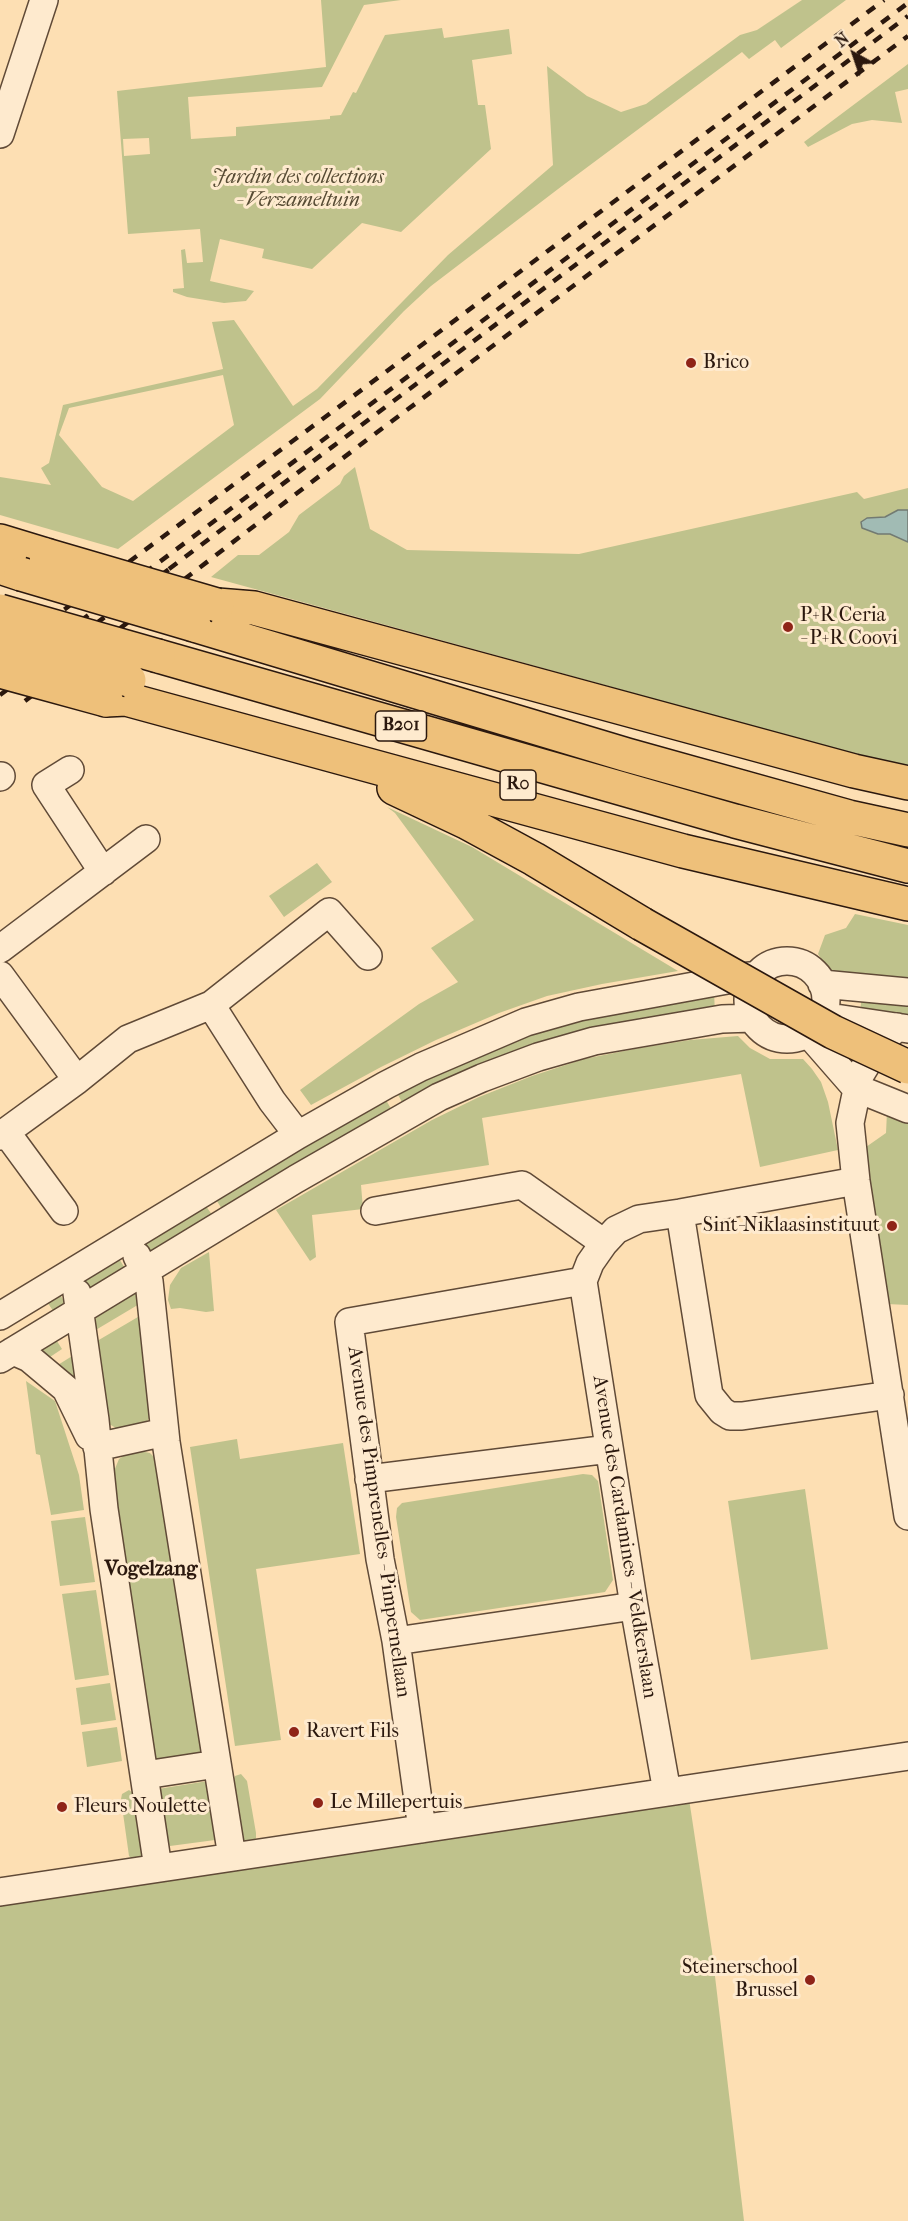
<!DOCTYPE html>
<style>
body{margin:0}
#map{position:relative;width:908px;height:2221px;overflow:hidden;background:#fddfb3;font-family:"IM FELL French Canon",serif}
canvas{display:block}
.north{position:absolute;left:824px;top:24px;width:60px;height:60px;-webkit-text-stroke:4px #feeace;paint-order:stroke;rotate:320deg;font-size:16px;font-weight:700;line-height:24px;text-align:center;color:#2b180e}
.north::after{content:'';display:block;margin:auto;width:21px;height:27px;background:#2b180e;clip-path:polygon(50% 0,100% 100%,50% 72%,0 100%)}
</style>
<div id="map">
<canvas width="908" height="2221"></canvas>
<div class="north">N</div>
</div>
<script>
const c = document.querySelector('canvas').getContext('2d');
c.lineJoin = 'round';
function fillPath(path, color) {
  c.fillStyle = color;
  c.fill(path, 'evenodd');
}
function poly(rows) {
  const path = new Path2D();
  for (const r of rows) {
    if (r.length === 3) {
      path.moveTo(r[0] + r[2], r[1]);
      path.arc(r[0], r[1], r[2], 0, 2 * Math.PI);
      continue;
    }
    path.moveTo(r[0], r[1]);
    for (let i = 2; i < r.length; i += 2) path.lineTo(r[i], r[i + 1]);
  }
  return path;
}
function strokePath(path, color, width, dash) {
  c.strokeStyle = color;
  c.lineWidth = width;
  c.lineCap = dash ? 'butt' : 'round';
  c.setLineDash(dash || []);
  c.stroke(path);
}
function drawText(font, color, halo, rows, align = 'center') {
  c.font = font + ' "IM FELL French Canon",serif';
  c.lineWidth = 6;
  c.setLineDash([]);
  c.textBaseline = 'middle';
  c.strokeStyle = halo;
  c.fillStyle = color;
  for (const [text, x, y, turn = 0] of rows) {
    c.save();
    c.translate(x, y);
    c.rotate((+turn || 0) * Math.PI / 180);
    c.textAlign = isNaN(turn) ? turn : align;
    if (halo) c.strokeText(text, 0, 0);
    c.fillText(text, 0, 0);
    c.restore();
  }
}
const green = poly([
 [321,0,401,0,364,5,322,87,188,97,191,139,236,136,236,127,330,119,330,116,341,115,353,92,356,93,385,35,442,28,444,38,509,29,512,54,472,60,478,105,485,105,491,149,401,232,362,223,312,269,262,258,264,249,220,239,210,281,254,291,246,301,224,303,187,297,173,292,173,289,184,288,181,250,185,249,187,263,203,262,200,229,128,234,117,91,326,67],
 [149,138,150,154,124,156,123,139],
 [802,0,846,0,781,48,775,40,749,59,742,52,562,186,431,286,404,311,320,399,122,546,118,549,0,515,0,477,51,485,41,468,49,463,63,405,223,369,212,322,234,320,293,406,317,389,448,255,553,165,547,66,587,96,621,112,646,104,740,35,757,30],
 [223,375,234,425,133,501,102,487,59,435,69,408],
 [908,64,908,89,895,92,902,123,872,120,852,124,808,147,804,142],
 [355,467,370,529,407,550,579,554,857,492,864,499,908,488,908,767,828,749,612,687,211,577,238,555,259,555,289,532,299,515,340,484,344,476],
 [387,807,472,847,678,971,602,984,547,996,499,1013,436,1040,381,1067,311,1105,300,1090,419,1004,458,982,431,948,474,920,395,813],
 [317,863,332,882,284,917,269,896],
 [855,914,908,925,908,981,829,971,818,954,825,935,846,928],
 [714,992,715,1013,405,1108,394,1087,517,1032],
 [862,992,908,997,908,1024,860,1014],
 [738,1036,750,1048,770,1059,803,1059,812,1069,821,1082,828,1102,838,1150,760,1167,741,1074,482,1118,489,1165,361,1185,363,1209,312,1215,316,1257,310,1261,276,1210,432,1120,479,1097,532,1076,584,1059,634,1049,690,1040],
 [382,1093,394,1114,225,1214,212,1193],
 [887,1112,908,1121,908,1305,887,1304,866,1147,886,1133],
 [201,1199,217,1222,153,1259,140,1242],
 [209,1252,214,1311,206,1312,180,1308,171,1309,168,1300,170,1285,181,1268],
 [116,1254,128,1273,93,1296,80,1276],
 [139,1288,141,1303,94,1331,96,1313],
 [58,1291,68,1308,58,1318,43,1296],
 [143,1314,154,1410,146,1423,128,1429,116,1428,109,1424,92,1344],
 [55,1338,62,1349,44,1361,33,1351],
 [77,1353,83,1389,53,1368],
 [26,1381,55,1401,79,1475,84,1510,51,1515,40,1455,36,1454],
 [237,1439,240,1459,343,1443,360,1554,256,1569,281,1740,235,1746,190,1447],
 [140,1451,150,1453,158,1461,205,1753,158,1760,155,1757,112,1476,119,1459,128,1453],
 [583,1474,592,1475,598,1481,613,1580,605,1592,420,1620,411,1612,396,1517,397,1508,402,1503],
 [805,1489,828,1649,751,1660,728,1501],
 [85,1517,95,1582,60,1586,51,1521],
 [96,1590,109,1675,75,1680,62,1594],
 [110,1683,116,1720,81,1725,76,1688],
 [117,1727,122,1761,87,1767,82,1732],
 [241,1774,247,1781,256,1833,256,1838,252,1843,243,1843,233,1781,235,1776],
 [208,1781,217,1838,215,1840,170,1846,166,1841,158,1789],
 [129,1790,134,1794,143,1857,133,1860,129,1856,121,1799,122,1794],
 [688,1792,712,1951,744,2221,0,2221,0,1898]
]);
const water = poly([
 [898,510,908,510,908,542,890,534,878,534,862,528,861,522,867,518,885,517,898,510]
]);
const minor = poly([
 [0,134,44,0],
 [70,770,46,785,103,872],
 [0,777,1,776],
 [0,949,146,839],
 [787,1000,39],
 [0,975,77,1080],
 [822,984,908,992],
 [211,1005,329,912,368,956],
 [822,1016,908,1029],
 [897,1027,877,1047,860,1075,850,1123,856,1181,908,1516],
 [808,1033,856,1088,908,1109],
 [6,1132,64,1211],
 [0,1136,77,1080,128,1039,211,1005,272,1101,298,1135],
 [375,1211,522,1185,604,1243],
 [680,1213,709,1395,722,1411,730,1416,742,1416,890,1395],
 [137,1256,149,1281,166,1442,232,1857],
 [77,1293,95,1420,104,1509,158,1868],
 [0,1316,298,1135,386,1085,421,1067,526,1022,579,1007,749,976],
 [13,1351,29,1358,66,1389,89,1436],
 [0,1359,296,1179,439,1097,482,1078,538,1057,594,1041,722,1019,752,1018],
 [97,1447,165,1432],
 [369,1479,609,1449],
 [396,1641,634,1606],
 [145,1775,217,1764],
 [667,1792,634,1606,583,1281,590,1263,604,1243,616,1230,639,1219,680,1213,856,1181],
 [422,1829,396,1641,380,1559,349,1322,583,1281],
 [0,1892,908,1756]
]);
const highway = poly([
 [0,541,46,555],
 [0,567,21,574],
 [217,605,254,608,854,771,908,783],
 [194,625,627,755,849,817,908,830],
 [158,656,735,821,908,866],
 [106,700,126,699,683,851,908,904],
 [394,788,466,822,534,859,642,924]
]);
const rail = poly([
 [169,569,908,16],
 [0,657,336,409,884,0],
 [0,681,908,3],
 [0,695,176,564],
 [25,701,364,442,908,36]
]);
const highwayBridge = poly([
 [46,555,217,605],
 [21,574,194,625],
 [0,611,158,656],
 [0,644,129,680],
 [0,671,106,700],
 [642,924,833,1032,908,1067]
]);
const markers = [
 [691,363,6,"#8f2418"],
 [788,627,6,"#8f2418"],
 [892,1226,6,"#8f2418"],
 [294,1732,6,"#8f2418"],
 [318,1803,6,"#8f2418"],
 [62,1807,6,"#8f2418"],
 [810,1980,6,"#8f2418"]
];
const shields = [
 [401,726,51],
 [518,785,36]
];
const shieldNames = [
 ["B201",401,726],
 ["R0",518,785]
];
const parkNames = [
 ["Jardin des collections",298,178],
 ["- Verzameltuin",298,201]
];
const poiNames = [
 ["Brico",703,363],
 ["P+R Ceria",800,616],
 ["- P+R Coovi",800,639],
 ["Sint-Niklaasinstituut",880,1226,"right"],
 ["Ravert Fils",306,1732],
 ["Le Millepertuis",330,1803],
 ["Fleurs Noulette",74,1807],
 ["Steinerschool",798,1968,"right"],
 ["Brussel",798,1991,"right"]
];
const streetNames = [
 ["Avenue des Pimprenelles - Pimpernellaan",378,1522,82],
 ["Avenue des Cardamines - Veldkerslaan",624,1537,81]
];
const neighbourhoodNames = [
 ["Vogelzang",151,1570]
];
fillPath(green, '#bfc28c');
fillPath(water, '#a1bbb4');
strokePath(water, '#727a72', 1.5);
strokePath(minor, '#604a37', 30);
strokePath(highway, '#2b180e', 36);
strokePath(minor, '#feeace', 27);
strokePath(highway, '#eec07a', 33);
strokePath(rail, '#2b180e', 4.5, [10, 10]);
strokePath(highwayBridge, '#2b180e', 36, []);
strokePath(highwayBridge, '#eec07a', 33);
for (const [x, y, r, color] of markers) {
  const dot = new Path2D();
  dot.arc(x, y, r, 0, 2 * Math.PI);
  c.fillStyle = color;
  c.fill(dot);
  strokePath(dot, '#feeace', 2);
}
for (const [x, y, w] of shields) {
  const box = new Path2D();
  box.roundRect(x - w / 2, y - 15, w, 30, 4.5);
  c.fillStyle = '#feeace';
  c.fill(box);
  strokePath(box, '#2b180e', 1.5);
}
drawText('bold 18px', '#2b180e', null, shieldNames);
drawText('italic 20px', '#574b34', '#feeace', parkNames);
drawText('20px', '#2b180e', '#feeace', poiNames, 'left');
drawText('20px', '#2b180e', '#feeace', streetNames);
drawText('bold 21px', '#2b180e', '#feeace', neighbourhoodNames);
</script>
